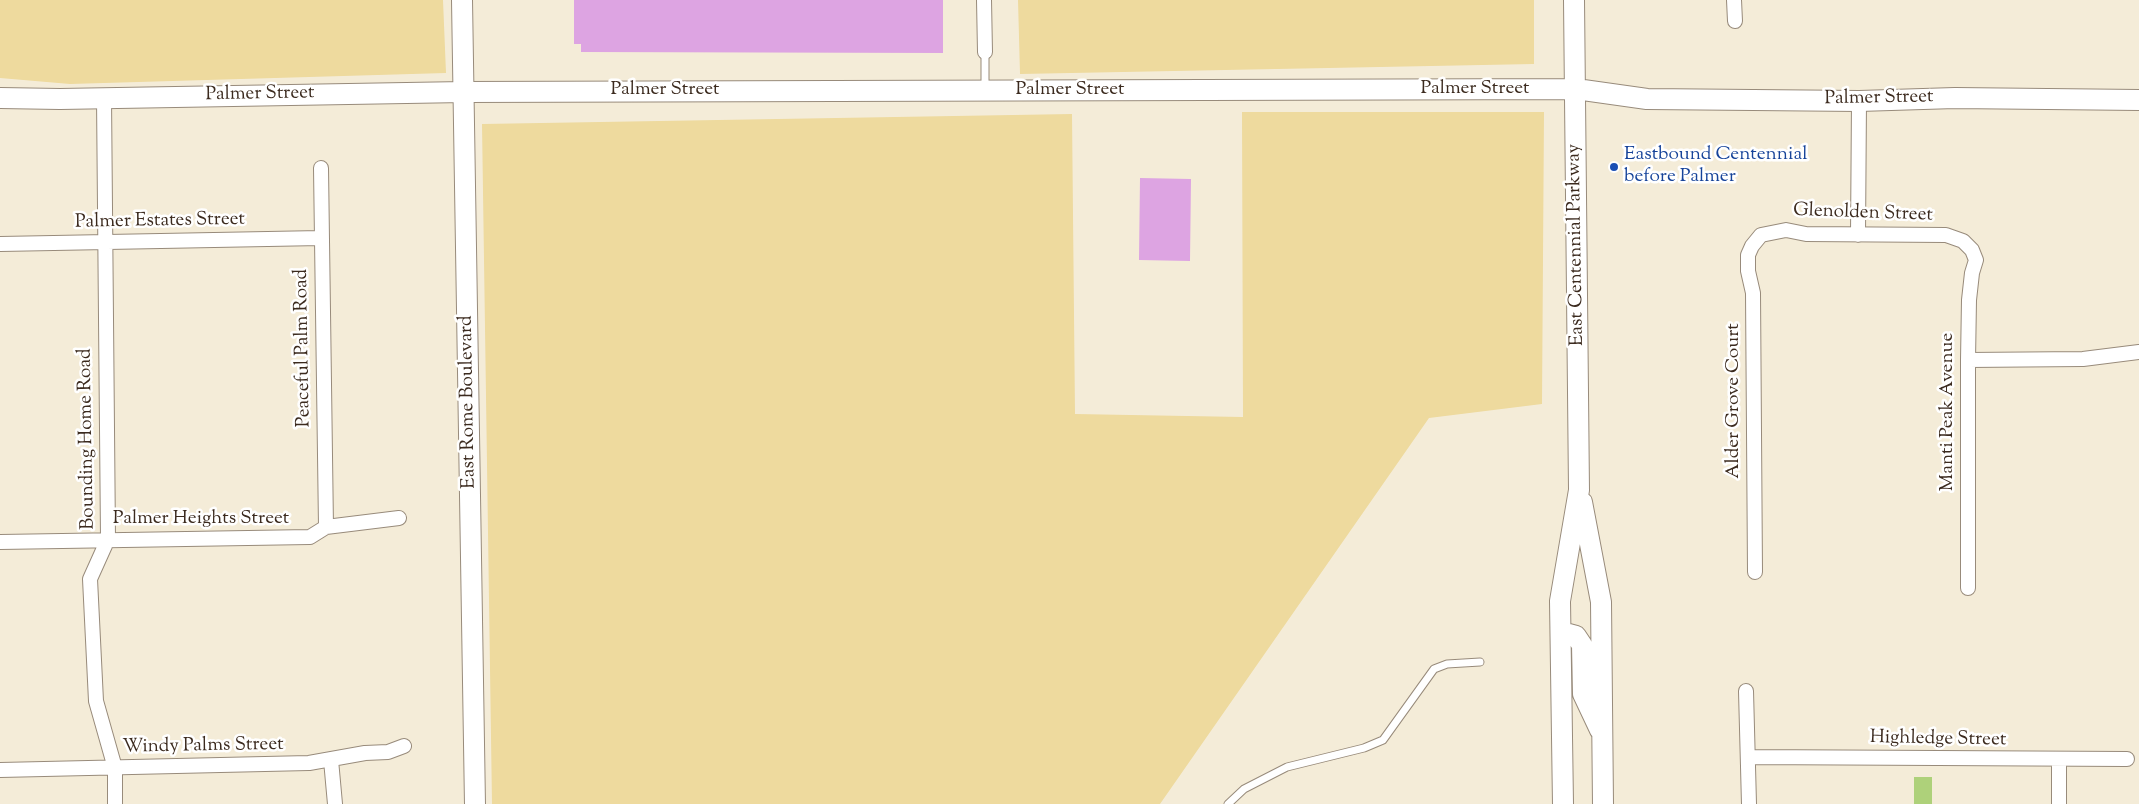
<!DOCTYPE html>
<style>
body{margin:0}
canvas{display:block;background:#f4ecd8}
</style>
<canvas width="2139" height="804"></canvas>
<script>
const c = document.querySelector('canvas').getContext('2d');
c.lineJoin = 'round';
function fillPath(path, color) {
  c.fillStyle = color;
  c.fill(path, 'evenodd');
}
function poly(rows) {
  const path = new Path2D();
  for (const r of rows) {
    path.moveTo(r[0], r[1]);
    for (let i = 2; i < r.length; i += 2) path.lineTo(r[i], r[i + 1]);
  }
  return path;
}
function strokePath(path, color, width, dash) {
  c.strokeStyle = color;
  c.lineWidth = width;
  c.lineCap = dash ? 'butt' : 'round';
  c.setLineDash(dash || []);
  c.stroke(path);
}
function drawText(font, color, halo, rows, align = 'center') {
  c.font = font + ' "Sorts Mill Goudy",serif';
  c.lineWidth = 5;
  c.setLineDash([]);
  c.textBaseline = 'middle';
  c.strokeStyle = halo;
  c.fillStyle = color;
  for (const [text, x, y, turn = 0] of rows) {
    c.save();
    c.translate(x, y);
    c.rotate((+turn || 0) * Math.PI / 180);
    c.textAlign = isNaN(turn) ? turn : align;
    if (halo) c.strokeText(text, 0, 0);
    c.fillText(text, 0, 0);
    c.restore();
  }
}
const green = poly([
 [1914,777,1932,777,1932,804,1914,804]
]);
const sand = poly([
 [0,0,443,0,446,73,70,84,0,78],
 [1018,0,1534,0,1534,64,1020,74],
 [1242,112,1544,112,1542,404,1429,418,1160,804,492,804,482,124,1072,114,1075,414,1243,417]
]);
const building = poly([
 [574,0,943,0,943,53,581,52,581,44,574,44],
 [1140,178,1191,179,1190,261,1139,260]
]);
const lane = poly([
 [985,52,985,89],
 [1228,804,1244,789,1287,767,1364,748,1383,740,1434,669,1447,664,1480,662]
]);
const street = poly([
 [984,0,985,52],
 [1734,0,1735,21],
 [104,98,108,539,90,579,96,701,115,768,115,804],
 [321,168,326,527],
 [1858,235,1859,101],
 [0,244,321,238],
 [1968,360,2083,359,2139,352],
 [0,542,310,537,326,527,399,518],
 [1755,572,1753,293,1748,271,1748,255,1752,246,1761,235,1786,230,1806,234,1946,235,1963,241,1972,250,1976,260,1972,273,1969,300,1968,360,1968,588],
 [1746,691,1749,804],
 [1748,757,2127,759],
 [331,760,335,804],
 [2059,760,2059,804],
 [0,770,309,763,365,753,388,752,404,746]
]);
const secondary = poly([
 [462,0,475,804],
 [0,98,60,99,464,92,1576,89,1647,99,1859,101,1955,98,2139,100],
 [1582,502,1601,602,1603,804],
 [1561,632,1576,636,1582,645,1583,694,1600,730],
 [1563,804,1560,601,1579,490,1574,0]
]);
const markers = [
 [1614,167,5,"#1a4fb4"]
];
const streetNames = [
 ["Palmer Street",1475,90],
 ["Palmer Street",665,91],
 ["Palmer Street",1070,91],
 ["Palmer Street",260,95,-1],
 ["Palmer Street",1879,99,-1],
 ["Glenolden Street",1863,214,2],
 ["Palmer Estates Street",160,222,-1],
 ["East Centennial Parkway",1577,245,-91],
 ["Peaceful Palm Road",304,348,-91],
 ["Alder Grove Court",1735,401,-90],
 ["East Rome Boulevard",469,402,-91],
 ["Manti Peak Avenue",1949,412,-90],
 ["Bounding Home Road",88,439,-91],
 ["Palmer Heights Street",201,520],
 ["Highledge Street",1938,740,1],
 ["Windy Palms Street",203,747,-1]
];
const transitNames = [
 ["Eastbound Centennial",1624,156],
 ["before Palmer",1624,178]
];
fillPath(green, '#aed17a');
fillPath(sand, '#eeda9e');
fillPath(building, '#dda4e2');
strokePath(lane, '#988b7b', 9);
strokePath(street, '#988b7b', 16);
strokePath(secondary, '#988b7b', 22);
strokePath(lane, '#fff', 7);
strokePath(street, '#fff', 14);
strokePath(secondary, '#fff', 20);
for (const [x, y, r, color] of markers) {
  const dot = new Path2D();
  dot.arc(x, y, r, 0, 2 * Math.PI);
  c.fillStyle = color;
  c.fill(dot);
  strokePath(dot, '#fff', 2);
}
drawText('19px', '#3b2a1e', '#fff', streetNames);
drawText('19px', '#164399', '#fff', transitNames, 'left');
</script>
